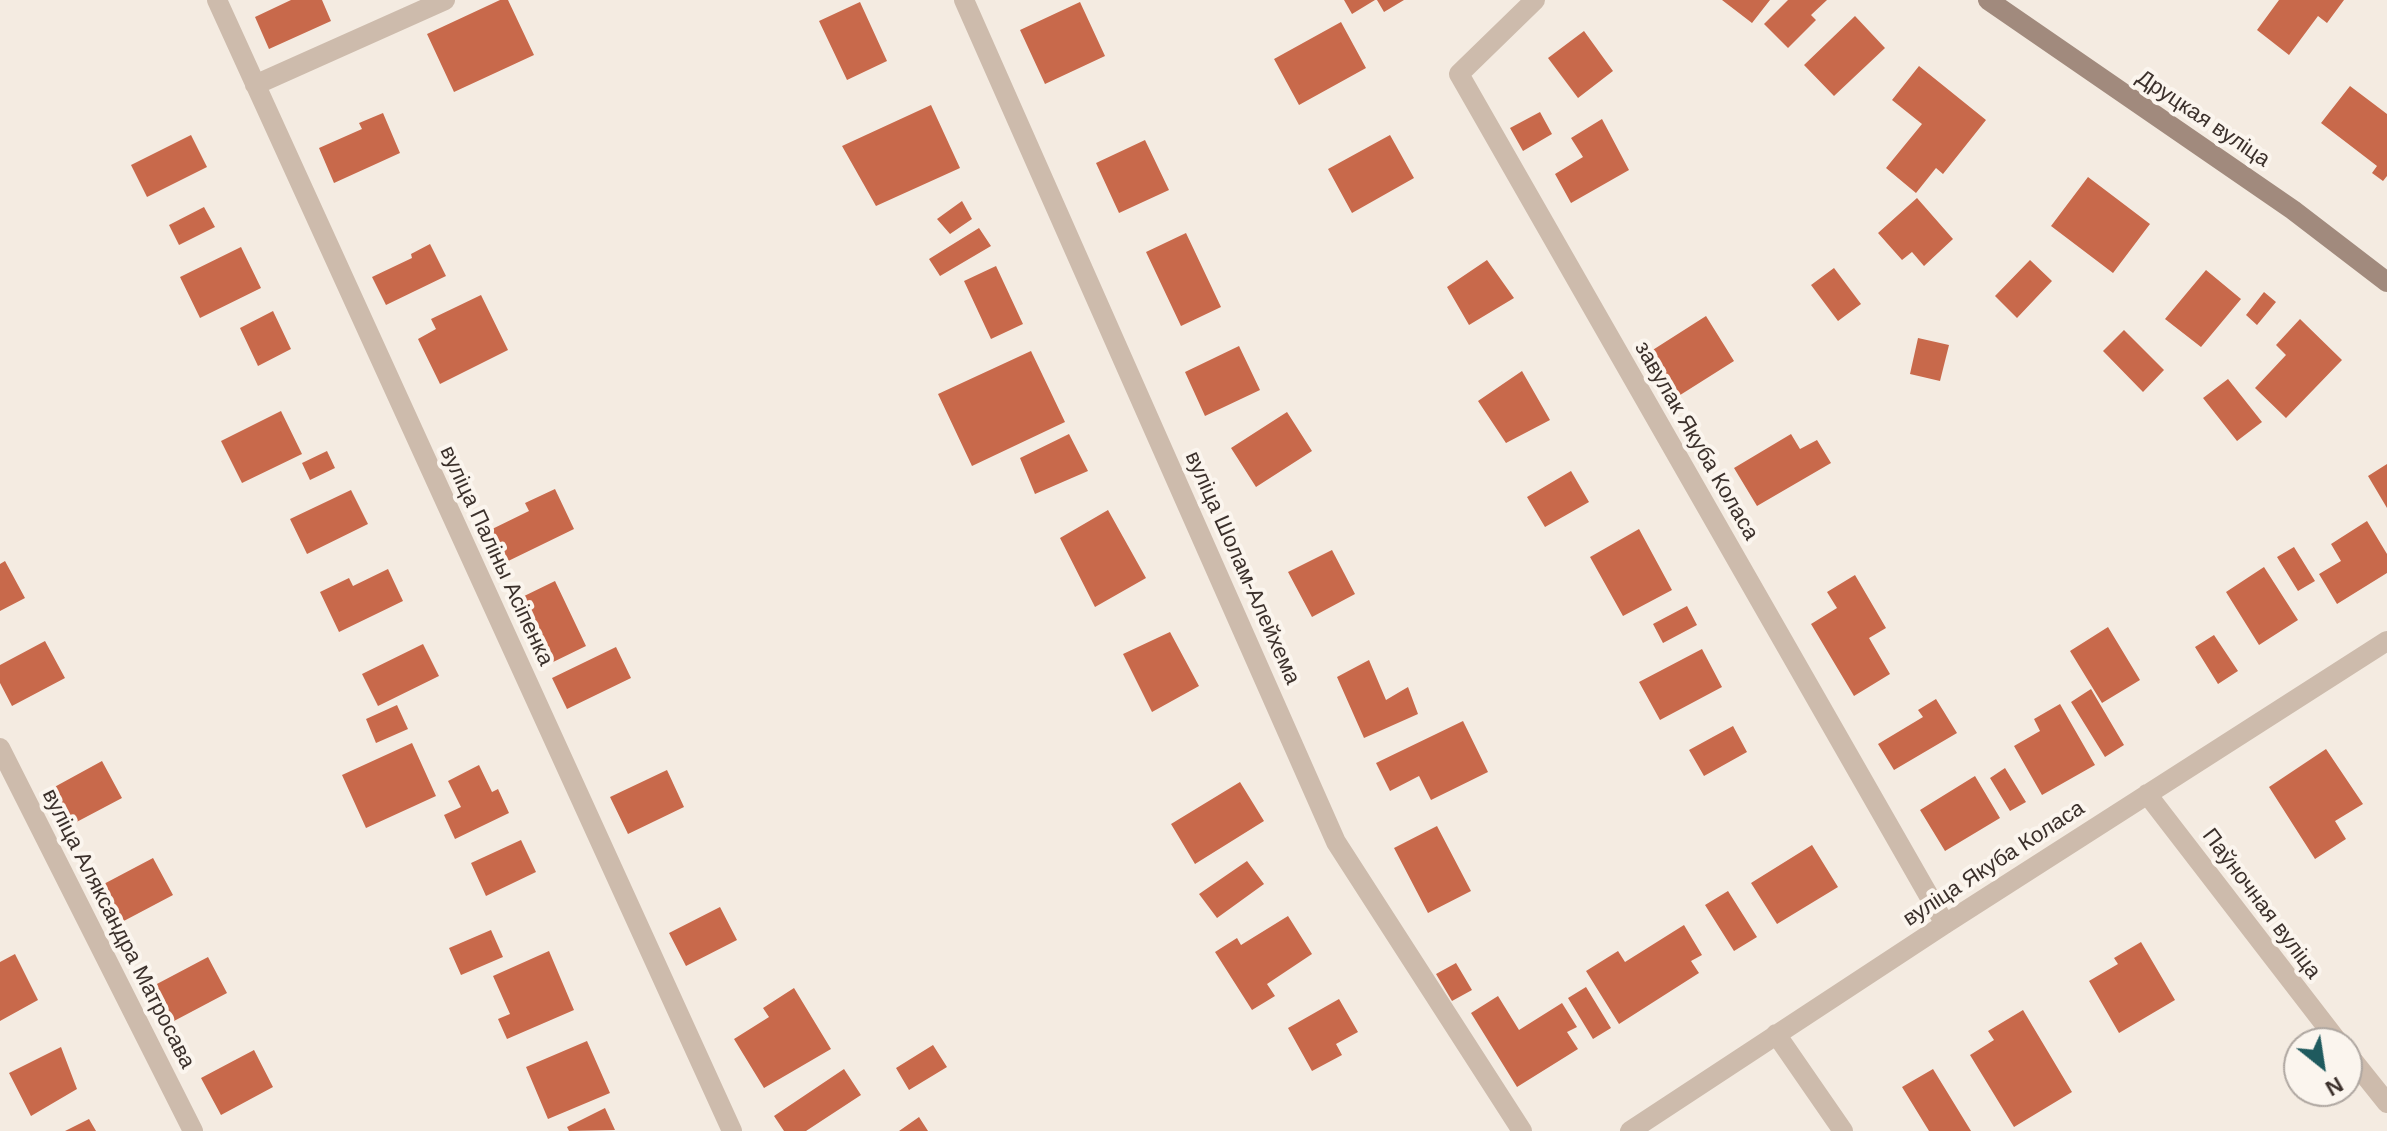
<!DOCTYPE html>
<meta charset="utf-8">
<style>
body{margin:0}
#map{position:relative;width:2387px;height:1131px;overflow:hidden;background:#f4ebe1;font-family:Arial,sans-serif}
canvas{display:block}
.north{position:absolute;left:2283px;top:1027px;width:80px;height:80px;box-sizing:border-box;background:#fbf5ee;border:2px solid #aea6a0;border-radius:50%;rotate:150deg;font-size:22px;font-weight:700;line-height:32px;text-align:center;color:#3b302b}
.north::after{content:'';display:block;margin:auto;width:28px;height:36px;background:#1f5a5e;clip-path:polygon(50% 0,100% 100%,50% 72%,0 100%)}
</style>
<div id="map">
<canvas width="2387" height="1131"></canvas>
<div class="north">N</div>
</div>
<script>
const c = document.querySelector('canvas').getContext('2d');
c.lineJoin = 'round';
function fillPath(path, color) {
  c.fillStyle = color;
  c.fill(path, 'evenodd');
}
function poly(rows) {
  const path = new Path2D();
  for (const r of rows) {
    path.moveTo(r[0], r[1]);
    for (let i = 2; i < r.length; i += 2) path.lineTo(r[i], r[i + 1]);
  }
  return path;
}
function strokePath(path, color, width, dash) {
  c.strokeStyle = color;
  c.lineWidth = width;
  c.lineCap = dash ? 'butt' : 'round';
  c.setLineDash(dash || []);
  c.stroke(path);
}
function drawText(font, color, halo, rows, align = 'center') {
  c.font = font + ' Arial,sans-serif';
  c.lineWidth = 8;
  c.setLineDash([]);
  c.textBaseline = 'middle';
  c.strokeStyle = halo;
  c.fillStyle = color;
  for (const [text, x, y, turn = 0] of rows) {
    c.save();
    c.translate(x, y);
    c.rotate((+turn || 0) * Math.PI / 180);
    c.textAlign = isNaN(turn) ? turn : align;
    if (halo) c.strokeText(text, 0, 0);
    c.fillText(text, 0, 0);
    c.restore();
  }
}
const building = poly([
 [291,0,322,0,331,21,269,49,255,17],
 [500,0,508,0,534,55,454,92,427,34],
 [1344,0,1375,0,1352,14],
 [1377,0,1404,0,1384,12],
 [1722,0,1770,0,1752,23],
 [1788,0,1827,0,1811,15,1816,20,1788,48,1764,24],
 [2279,0,2344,0,2327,23,2318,16,2289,55,2257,30],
 [860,2,887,61,847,80,819,21],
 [1080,2,1105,56,1045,84,1020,30],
 [1855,16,1885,48,1834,96,1804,65],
 [1341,22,1366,68,1299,105,1274,59],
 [1584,31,1613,71,1578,98,1548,58],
 [1919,66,1986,120,1943,174,1936,168,1916,193,1886,168,1922,124,1892,100],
 [2350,86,2387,114,2387,176,2383,181,2372,173,2377,166,2321,123],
 [931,105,960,168,876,206,842,146],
 [1540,112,1552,134,1523,151,1510,128],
 [383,113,400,153,334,183,319,148,362,129,359,123],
 [1602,119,1629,170,1571,203,1555,174,1583,157,1571,138],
 [191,135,207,167,147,197,131,165],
 [1390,135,1414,178,1352,213,1328,169],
 [1145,140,1169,190,1119,213,1096,163],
 [2088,177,2150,224,2113,273,2051,226],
 [1917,198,1953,239,1924,266,1912,252,1902,260,1878,233],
 [962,201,972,219,950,234,937,219],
 [204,207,215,227,179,245,169,225],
 [979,228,991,246,940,276,929,259],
 [1186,233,1221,307,1181,326,1146,252],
 [430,244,446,276,386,305,372,277,412,258,411,254],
 [241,247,261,288,200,318,180,277],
 [1487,260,1514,298,1469,325,1447,287],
 [2030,260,2052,281,2017,318,1995,296],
 [996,266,1023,324,991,339,964,281],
 [1834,268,1861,304,1838,321,1811,285],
 [2206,270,2241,299,2201,347,2165,319],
 [2264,292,2276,302,2257,325,2246,315],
 [481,295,508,350,440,384,418,339,436,329,431,319],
 [273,311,291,349,258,366,240,328],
 [1706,316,1734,361,1677,397,1648,353],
 [2300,319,2342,360,2286,418,2255,388,2286,355,2276,345],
 [2124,330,2164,370,2143,392,2103,351],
 [1918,338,1949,345,1940,381,1910,374],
 [1239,346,1260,390,1205,416,1185,372],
 [1031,351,1065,422,972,466,938,394],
 [1522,371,1550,420,1506,443,1478,401],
 [2228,379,2262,422,2237,441,2203,398],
 [281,411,302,454,242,483,221,441],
 [1287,412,1312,451,1256,487,1231,448],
 [1069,434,1088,471,1035,494,1020,458],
 [1791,434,1800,449,1817,440,1831,463,1757,506,1734,468],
 [327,451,335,468,310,480,302,463],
 [2387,464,2387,508,2368,476],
 [1571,471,1589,502,1545,527,1527,497],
 [555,489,574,529,500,565,484,533,529,511,525,503],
 [351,490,368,524,307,554,290,519],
 [1108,510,1146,578,1095,607,1060,538],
 [2367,521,2387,554,2387,573,2337,604,2319,574,2341,561,2331,544],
 [1639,529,1672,590,1623,616,1590,557],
 [2294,547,2315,581,2298,591,2277,557],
 [1332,550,1355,594,1312,617,1288,572],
 [5,561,25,598,0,611,0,564],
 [2264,567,2298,620,2259,645,2226,592],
 [388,569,403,601,339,632,320,592,349,578,353,586],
 [1855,575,1886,628,1869,638,1890,674,1854,696,1811,624,1837,608,1827,592],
 [555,581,586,646,547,665,516,600],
 [1687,606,1697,625,1663,643,1653,624],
 [2108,627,2140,680,2102,703,2070,651],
 [1170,632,1199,686,1152,712,1123,654],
 [2214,635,2238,671,2218,684,2195,647],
 [45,641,65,678,12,706,0,683,0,665],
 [423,644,439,676,378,706,362,674],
 [616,647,631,678,567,709,552,678],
 [1702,649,1722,687,1660,720,1639,682],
 [1369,660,1386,700,1408,687,1418,714,1364,738,1337,677],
 [2091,689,2124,745,2105,757,2071,702],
 [1936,699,1957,733,1894,770,1878,744,1923,717,1918,710],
 [2060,704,2095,765,2042,795,2014,746,2040,731,2034,719],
 [397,705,408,729,376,743,366,719],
 [1463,721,1488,772,1431,800,1419,776,1390,791,1376,763],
 [1733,726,1747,752,1704,776,1689,750],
 [412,743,436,796,366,828,342,775],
 [2326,749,2363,804,2335,821,2346,839,2315,859,2269,787],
 [102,761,122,798,69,826,49,790],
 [479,765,492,792,498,789,509,813,455,839,444,815,461,807,448,781],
 [2005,768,2026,802,2010,811,1990,778],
 [667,770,684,807,628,834,610,797],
 [1975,776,2000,818,1945,851,1920,810],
 [1240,782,1264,821,1195,864,1171,824],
 [1437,826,1471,891,1428,913,1394,848],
 [521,840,536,872,486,896,471,863],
 [1812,845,1838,887,1777,924,1751,883],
 [153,858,173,895,120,923,100,886],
 [1247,861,1264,884,1217,918,1199,894],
 [1728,891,1757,937,1734,951,1705,905],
 [720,907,737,940,686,966,669,933],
 [1288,916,1312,954,1267,984,1275,996,1252,1010,1215,952,1237,938,1241,945],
 [1684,925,1702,955,1691,961,1699,973,1619,1024,1586,971,1618,951,1625,962],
 [491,930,503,957,461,975,449,948],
 [2141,942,2175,1000,2119,1033,2089,981,2118,964,2114,958],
 [549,951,574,1010,507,1039,498,1019,510,1014,493,976],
 [15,954,38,1000,0,1021,0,962],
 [208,957,227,993,174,1021,155,985],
 [1456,963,1472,990,1452,1001,1436,974],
 [1586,987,1611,1028,1593,1039,1568,998],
 [794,988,831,1049,764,1088,734,1039,769,1017,763,1008],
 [1498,996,1519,1030,1562,1003,1577,1027,1567,1032,1578,1049,1517,1087,1471,1013],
 [1339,999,1358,1032,1336,1044,1342,1055,1312,1071,1288,1028],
 [2023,1010,2072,1092,2014,1127,1970,1055,1994,1040,1988,1031],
 [587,1041,610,1093,548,1119,526,1067],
 [933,1045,947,1067,909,1090,896,1068],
 [61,1047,77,1089,31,1116,9,1073],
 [254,1050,273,1087,221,1115,201,1078],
 [844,1069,861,1095,806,1131,784,1131,774,1116],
 [1933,1069,1971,1131,1929,1131,1902,1087],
 [605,1108,615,1130,569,1131,567,1127],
 [919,1117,928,1131,899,1131],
 [89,1119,96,1131,65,1131]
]);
const street = poly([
 [217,0,732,1131],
 [964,0,1336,842,1522,1131],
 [1535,0,1459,74,1945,924],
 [255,85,445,0],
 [0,748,193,1131],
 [2147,794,2339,1043],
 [1776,1034,1843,1131],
 [2347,1053,2387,1103],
 [1630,1131,1945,924,2387,641]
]);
const secondary = poly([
 [1988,0,2293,210,2387,282]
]);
const streetNames = [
 ["Друцкая вуліца",2203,119,34],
 ["завулак Якуба Коласа",1696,441,60],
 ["вуліца Паліны Асіпенка",496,556,65],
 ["вуліца Шолам-Алейхема",1242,568,66],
 ["вуліца Якуба Коласа",1994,864,-33],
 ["Паўночная вуліца",2261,904,53],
 ["вуліца Аляксандра Матросава",118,929,63]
];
fillPath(building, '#c8694b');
strokePath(street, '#cdbbac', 20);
strokePath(secondary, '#a18a7d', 20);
drawText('22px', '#3b302b', '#fbf5ee', streetNames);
</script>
